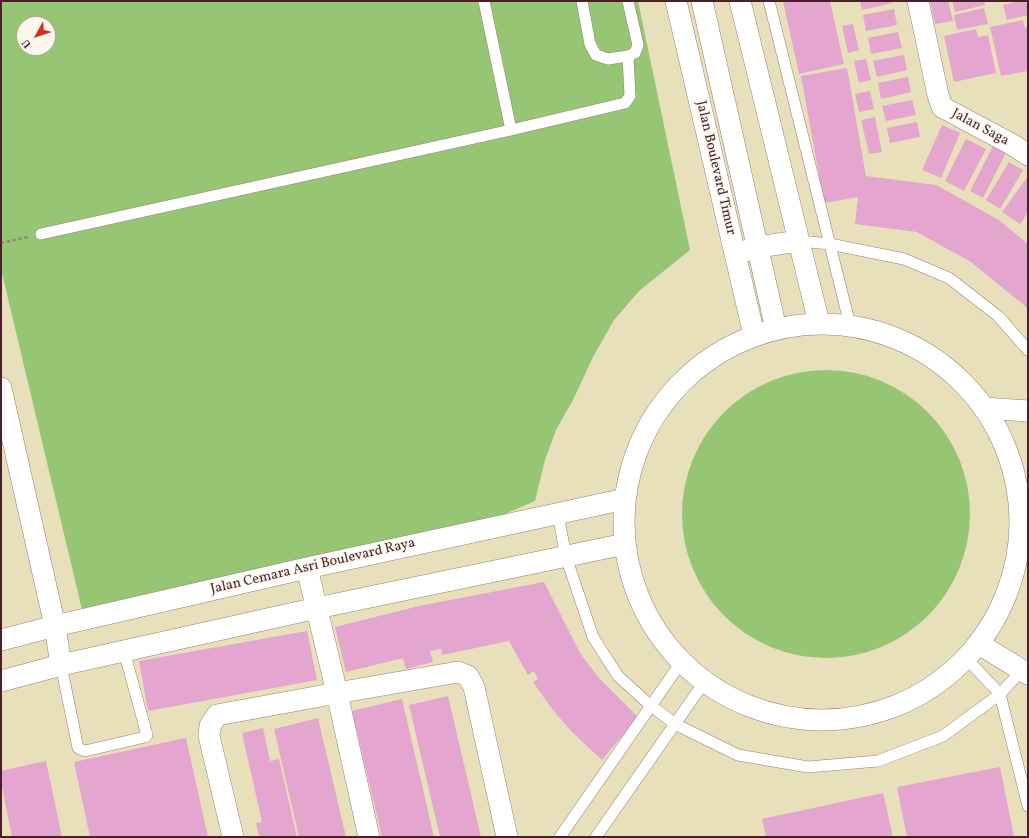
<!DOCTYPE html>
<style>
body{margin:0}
#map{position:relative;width:1029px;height:838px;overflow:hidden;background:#e7e0bb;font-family:Vollkorn,serif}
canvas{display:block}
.frame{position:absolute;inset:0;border:2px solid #4a1f2b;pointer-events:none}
.north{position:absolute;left:16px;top:16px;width:40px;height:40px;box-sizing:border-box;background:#fbf7ec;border:1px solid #b4a19f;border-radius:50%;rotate:231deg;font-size:11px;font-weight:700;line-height:16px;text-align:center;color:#4a1f2b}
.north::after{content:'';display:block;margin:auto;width:14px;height:18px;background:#c8321e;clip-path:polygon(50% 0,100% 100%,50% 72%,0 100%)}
</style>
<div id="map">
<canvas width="1029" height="838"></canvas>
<div class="frame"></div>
<div class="north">U</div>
</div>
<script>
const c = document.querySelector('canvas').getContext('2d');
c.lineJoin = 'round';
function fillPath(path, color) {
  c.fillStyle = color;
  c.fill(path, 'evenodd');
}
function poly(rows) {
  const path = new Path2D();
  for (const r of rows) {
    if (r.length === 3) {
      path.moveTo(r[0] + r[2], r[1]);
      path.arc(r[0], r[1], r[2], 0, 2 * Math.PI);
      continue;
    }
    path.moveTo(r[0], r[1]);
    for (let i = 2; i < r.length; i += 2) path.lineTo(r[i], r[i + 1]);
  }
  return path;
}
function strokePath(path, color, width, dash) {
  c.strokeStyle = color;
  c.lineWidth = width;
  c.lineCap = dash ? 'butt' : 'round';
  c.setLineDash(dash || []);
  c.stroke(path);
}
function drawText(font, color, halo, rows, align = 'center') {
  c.font = font + ' Vollkorn,serif';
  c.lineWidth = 3.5;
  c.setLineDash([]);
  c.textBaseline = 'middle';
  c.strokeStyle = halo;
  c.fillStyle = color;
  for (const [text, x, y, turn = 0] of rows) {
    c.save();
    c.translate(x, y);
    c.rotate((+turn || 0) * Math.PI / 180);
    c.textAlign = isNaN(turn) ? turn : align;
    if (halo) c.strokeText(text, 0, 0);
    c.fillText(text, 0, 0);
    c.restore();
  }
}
const green = poly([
 [1,1,638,1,690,250,639,291,614,320,593,357,573,400,556,430,545,460,535,501,477,526,83,614,1,269],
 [24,24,48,24,48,48,24,48],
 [826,514,144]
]);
const building = poly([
 [783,1,830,1,844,64,799,74],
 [860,1,891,1,892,3,862,10],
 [930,1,948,1,953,21,935,24],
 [952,1,984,1,985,5,955,12],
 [1020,1,1028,1,1028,15,1007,20,1003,5],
 [984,8,988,24,957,30,954,15],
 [894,9,897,25,866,31,863,15],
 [1023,20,1025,28,1028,27,1028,71,1001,76,990,27],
 [853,24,859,50,848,53,842,26],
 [976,29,978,37,988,35,996,73,954,82,944,36],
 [898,32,902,48,871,54,868,38],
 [904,55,907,70,877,77,873,61],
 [866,59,871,80,859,83,854,61],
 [847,68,866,176,936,185,999,220,1028,244,1028,311,1025,306,971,262,917,232,855,224,858,197,824,203,801,76],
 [908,77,911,92,881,99,878,83],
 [870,91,874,109,859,112,855,94],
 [912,100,916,115,886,121,882,106],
 [875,117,882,152,869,154,861,120],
 [917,122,920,137,890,143,887,128],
 [942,125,960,133,941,178,922,170],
 [997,138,1010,145,983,198,970,191],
 [966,139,986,149,964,191,945,181],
 [1009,162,1023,170,1000,209,986,200],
 [1028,176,1028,212,1020,224,1002,212],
 [544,582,580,653,598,677,638,717,602,760,572,732,552,709,533,682,538,679,534,671,528,675,509,641,442,655,441,649,430,651,433,662,406,669,403,658,346,672,335,627,419,606],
 [307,631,317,680,148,711,139,661],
 [448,696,481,837,440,837,409,705],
 [402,699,434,837,382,837,352,711],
 [318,718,346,837,299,837,274,729],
 [263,728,270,761,279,759,297,837,259,837,256,823,262,822,242,733],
 [186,738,208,837,90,837,74,762],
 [46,761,62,837,12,837,1,782,1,771],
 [1000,767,1014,837,907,837,897,787],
 [883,793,893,837,766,837,762,819]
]);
const path = poly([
 [1,243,28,237]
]);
const lane = poly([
 [484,1,511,130,625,103,630,96,628,56],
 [582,1,590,44,596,55,608,59,628,56,635,53,638,45,628,1],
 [769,1,850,325],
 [41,234,511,130],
 [799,241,830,244,904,259,949,278,998,316,1028,350],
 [558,514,566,557,593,637,618,676,650,705,675,724,738,755,808,767,878,761,943,736,1000,694,1022,670],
 [967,659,1000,694,1028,806],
 [61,665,78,748,85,751,145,737,147,735,124,651],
 [560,837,682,661],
 [596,837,705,681]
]);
const street = poly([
 [676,1,754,335],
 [702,1,776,329],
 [740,1,819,323],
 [918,1,938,95,942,107,1013,145,1028,155],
 [745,251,758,247,799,241],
 [822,522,198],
 [1,388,55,626,61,665],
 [984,408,1028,411],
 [307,568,337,693,369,837],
 [1,640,55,626,307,568,625,499],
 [979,644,1028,674],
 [1,681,61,665,317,608,625,544],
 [233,837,209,736,210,726,217,715,337,693,458,672,468,676,474,687,507,837]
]);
const streetNames = [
 ["Jalan Saga",980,128,28],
 ["Jalan Boulevard Timur",715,168,77],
 ["Jalan Cemara Asri Boulevard Raya",313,567,-13]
];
fillPath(green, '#96c573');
fillPath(building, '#e4a5cf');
strokePath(lane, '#988073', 12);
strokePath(street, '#988073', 22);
strokePath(path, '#988073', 2.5, [3, 3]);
strokePath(lane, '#fff', 11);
strokePath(street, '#fff', 21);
drawText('14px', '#4a1f2b', '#fbf7ec', streetNames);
</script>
